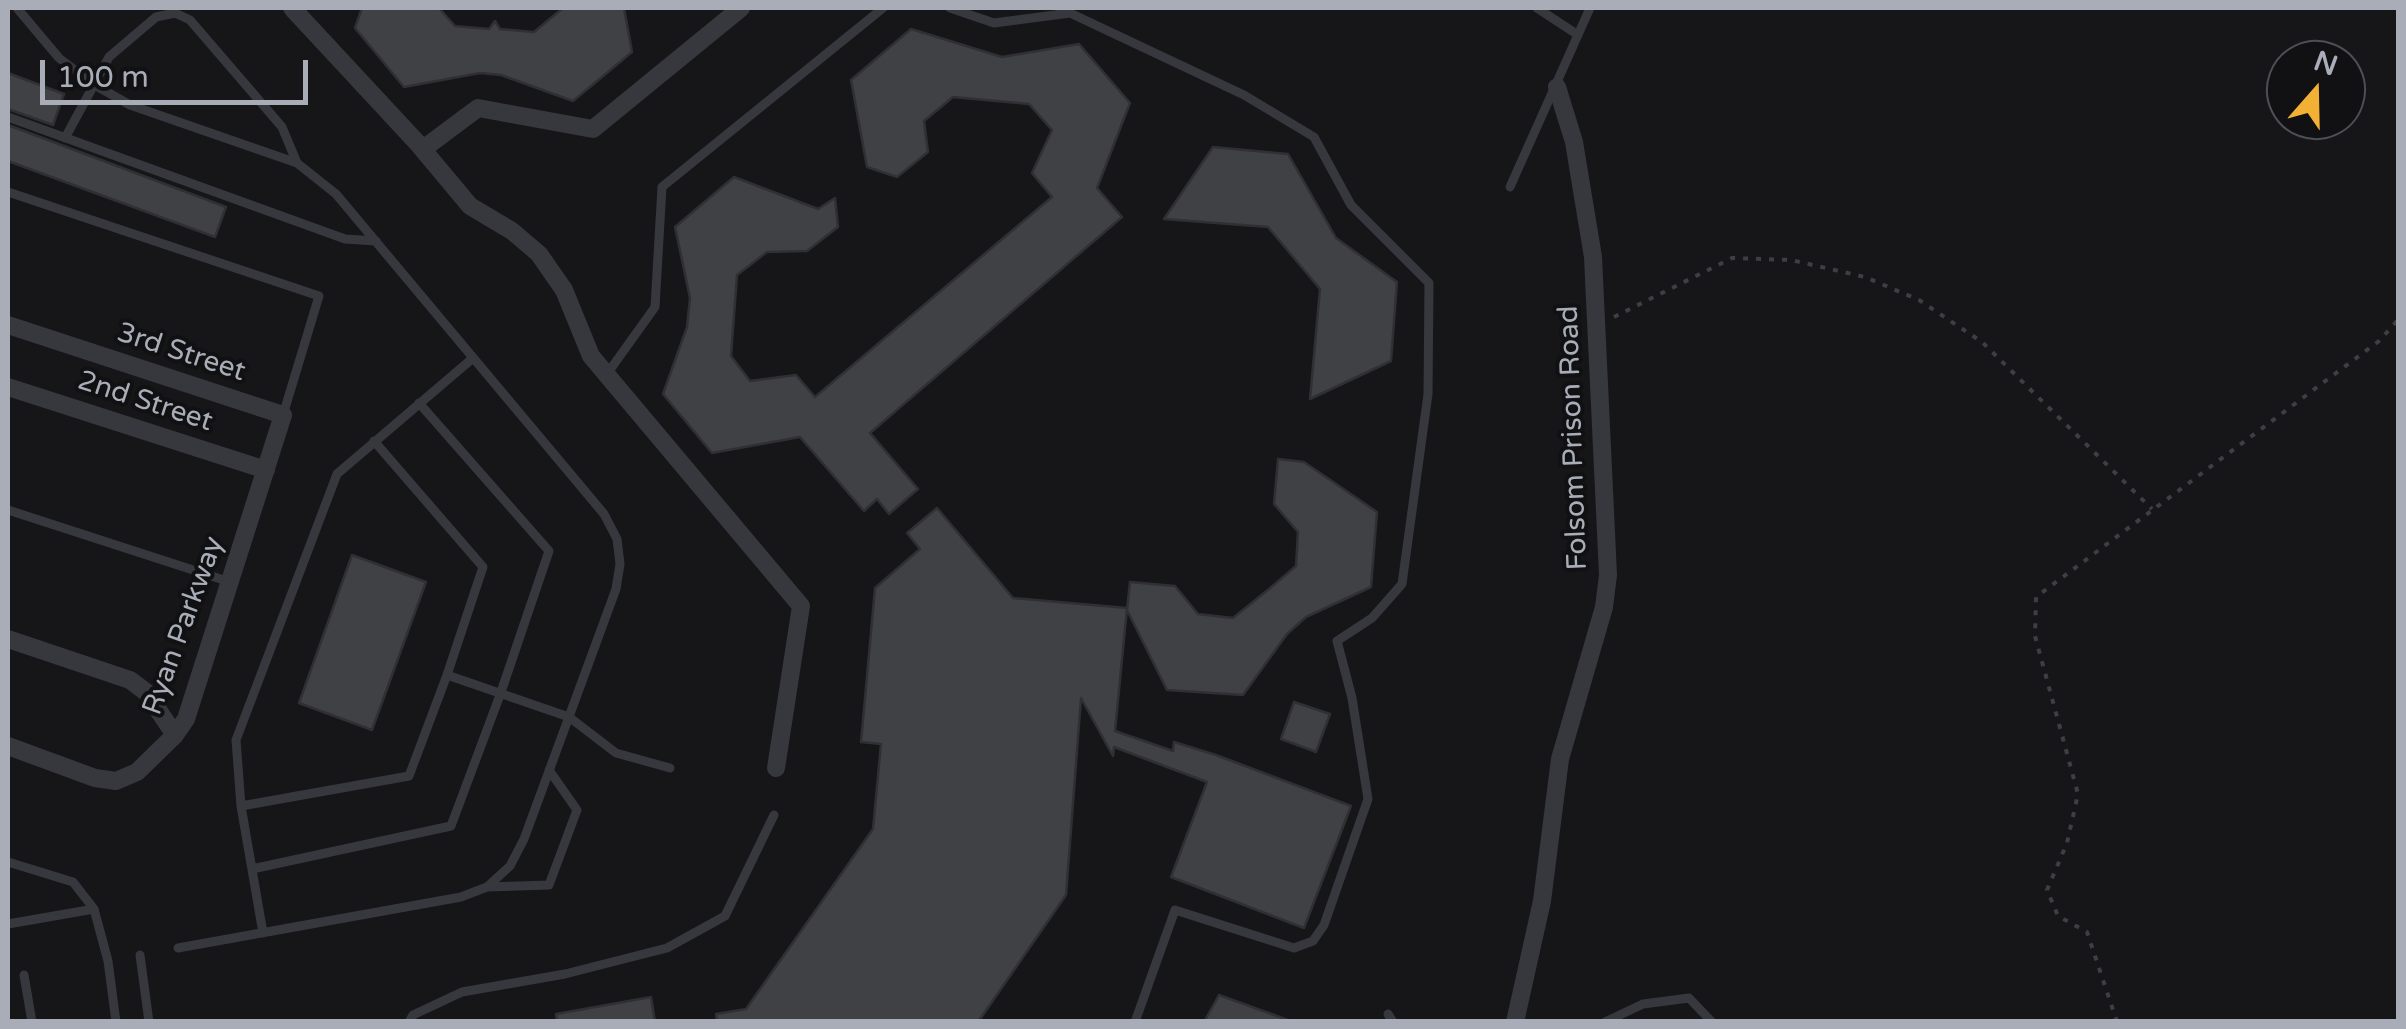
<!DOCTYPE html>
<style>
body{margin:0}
#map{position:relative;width:2406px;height:1029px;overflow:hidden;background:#161618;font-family:"Varela Round",sans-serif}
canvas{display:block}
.frame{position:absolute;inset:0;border:10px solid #a8adb8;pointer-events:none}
.north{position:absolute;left:2266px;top:40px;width:100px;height:100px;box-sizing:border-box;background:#111113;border:2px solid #4d4f55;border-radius:50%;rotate:20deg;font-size:28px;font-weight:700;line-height:40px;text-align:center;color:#a8adb8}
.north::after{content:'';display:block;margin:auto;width:35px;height:45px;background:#f2b134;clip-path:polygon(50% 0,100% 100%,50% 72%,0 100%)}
.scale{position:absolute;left:40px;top:60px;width:268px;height:45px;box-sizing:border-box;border:5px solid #a8adb8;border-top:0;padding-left:12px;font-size:30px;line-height:35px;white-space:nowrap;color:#a8adb8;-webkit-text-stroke:8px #111113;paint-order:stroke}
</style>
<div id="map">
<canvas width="2406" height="1029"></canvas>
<div class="frame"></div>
<div class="north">N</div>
<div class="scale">100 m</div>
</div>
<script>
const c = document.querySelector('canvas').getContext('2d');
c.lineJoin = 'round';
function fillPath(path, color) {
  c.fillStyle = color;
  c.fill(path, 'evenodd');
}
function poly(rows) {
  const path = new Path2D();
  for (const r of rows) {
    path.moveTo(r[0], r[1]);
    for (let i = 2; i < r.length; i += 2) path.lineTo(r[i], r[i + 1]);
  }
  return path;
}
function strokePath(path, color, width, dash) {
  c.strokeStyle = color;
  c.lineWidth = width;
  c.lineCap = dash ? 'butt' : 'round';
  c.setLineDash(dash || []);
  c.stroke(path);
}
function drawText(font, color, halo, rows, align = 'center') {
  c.font = font + ' "Varela Round",sans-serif';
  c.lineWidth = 8;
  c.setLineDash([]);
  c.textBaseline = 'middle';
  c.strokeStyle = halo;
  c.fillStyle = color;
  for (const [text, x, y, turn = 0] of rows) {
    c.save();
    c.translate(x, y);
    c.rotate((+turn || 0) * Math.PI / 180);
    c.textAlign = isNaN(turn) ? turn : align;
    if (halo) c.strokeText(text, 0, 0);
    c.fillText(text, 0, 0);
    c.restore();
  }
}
const building = poly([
 [362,8,439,8,455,26,489,29,495,21,500,29,534,32,563,8,624,8,632,52,573,101,501,75,480,73,404,87,355,28,362,8],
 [911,29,1002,57,1079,44,1130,103,1097,188,1122,217,870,433,918,489,889,514,877,499,864,511,800,437,712,453,663,394,687,327,690,298,675,227,734,177,818,209,835,198,838,227,807,251,767,252,737,275,731,356,750,381,796,375,815,397,1052,197,1032,173,1052,130,1029,104,953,97,924,121,928,152,897,177,867,167,851,80,911,29],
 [8,73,64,94,53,125,8,109,8,73],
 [8,125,226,207,215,237,8,161,8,125],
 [1213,147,1288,154,1336,238,1397,282,1391,361,1310,399,1320,289,1268,227,1164,219,1213,147],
 [1278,459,1304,462,1377,512,1371,587,1306,617,1287,634,1243,695,1167,690,1127,610,1130,582,1175,586,1198,614,1233,618,1269,589,1296,566,1298,532,1274,504,1278,459],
 [937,508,1013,598,1127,608,1115,731,1173,751,1174,742,1216,755,1351,806,1304,928,1171,877,1207,782,1114,747,1113,756,1081,698,1066,895,978,1022,717,1022,716,1014,746,1009,873,829,881,744,861,742,875,588,920,549,907,533,937,508],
 [352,555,426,582,372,730,299,703,352,555],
 [1294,702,1330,714,1316,752,1281,739,1294,702],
 [1219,995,1288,1020,1287,1022,1204,1022,1219,995],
 [651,997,655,1022,557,1022,556,1014,651,997]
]);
const path = poly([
 [1614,317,1732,258,1791,260,1865,277,1919,300,1982,342,2152,509],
 [2117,1022,2087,932,2058,916,2047,890,2067,843,2078,794,2035,636,2036,597,2379,341,2398,320]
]);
const service = poly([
 [17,8,59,58,93,84,130,105,297,163,336,194,604,514,617,539,620,564,616,589,524,839,510,866,487,887,461,897,178,948],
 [950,8,994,23,1070,13,1244,95,1314,137,1351,205,1429,283,1428,394,1402,584,1372,618,1337,641,1352,698,1368,799,1324,925,1313,941,1294,948,1175,910,1135,1022],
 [1537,8,1578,35],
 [8,117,345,239,376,241],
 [65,138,109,57,156,17,175,13,190,20,282,127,297,163],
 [1510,187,1590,8],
 [8,192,319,296,283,415],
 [607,374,655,307,662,187,883,8],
 [8,510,230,582],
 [447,675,569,717,616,753,670,768],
 [241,806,409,776,447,675,483,567,374,441],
 [8,862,73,882,94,909,108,961,116,1022],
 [252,869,451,826,500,695,549,551,419,403],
 [487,887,549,885,577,810,549,770],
 [8,924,94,909],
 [263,933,241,806,236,740,337,474,473,358],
 [140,955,149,1022],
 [24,975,32,1022],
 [1388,1014,1393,1022],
 [409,1022,413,1015,462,992,565,974,667,948,725,916,774,815],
 [1605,1022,1643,1004,1689,998,1712,1022]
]);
const minor = poly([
 [292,8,423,149,478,108,593,129,741,8],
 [414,139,470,206,512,231,539,254,564,290,591,356,801,606,776,768],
 [8,325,283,415,186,719,175,735,137,772,116,781,95,778,8,746],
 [8,387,266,470],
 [8,639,130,680,146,692,175,735],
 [1515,1022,1542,901,1560,759,1604,607,1608,575,1593,257,1574,142,1557,87]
]);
const streetNames = [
 ["3rd Street",181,353,18],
 ["2nd Street",145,402,18],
 ["Folsom Prison Road",1574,438,-92],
 ["Ryan Parkway",184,626,-70]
];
fillPath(building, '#404145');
strokePath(building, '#303034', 2.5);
strokePath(path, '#3d3f44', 4, [5, 8]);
strokePath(service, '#37383d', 9);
strokePath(minor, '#37383d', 18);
drawText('28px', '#a8adb8', '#111113', streetNames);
</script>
